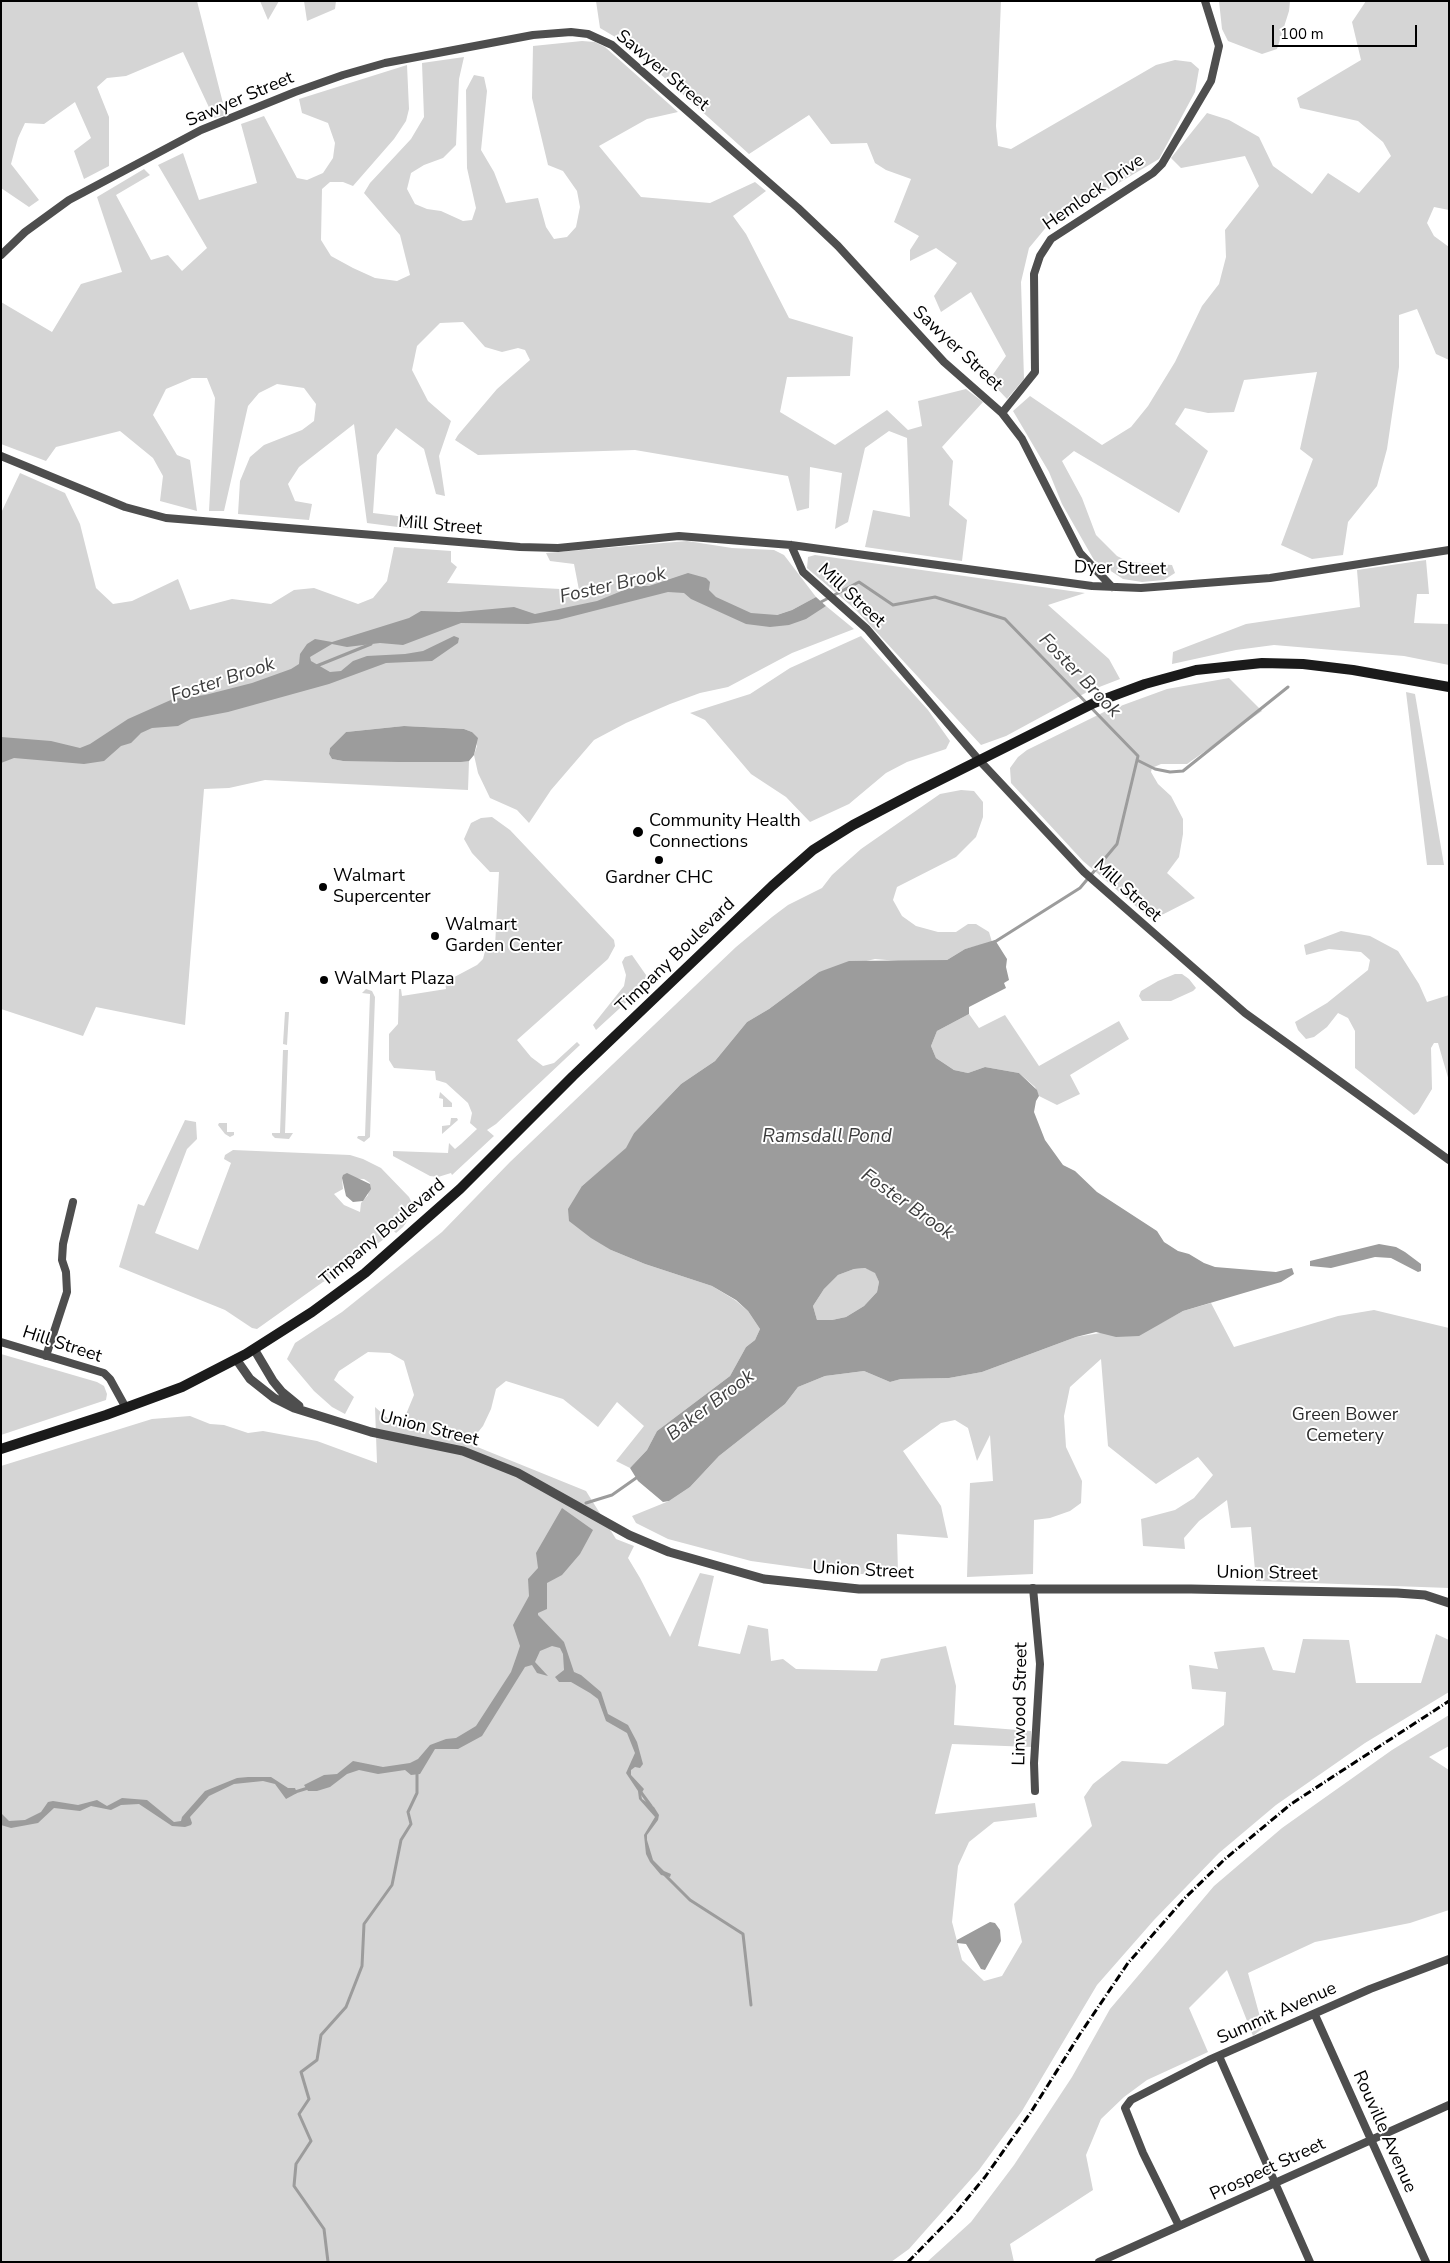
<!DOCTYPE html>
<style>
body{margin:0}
#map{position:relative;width:1450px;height:2263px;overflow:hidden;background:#fff;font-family:"Nunito Sans",sans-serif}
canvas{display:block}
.frame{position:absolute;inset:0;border:2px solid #000;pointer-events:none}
.scale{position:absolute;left:1272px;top:25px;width:145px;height:22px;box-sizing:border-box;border:2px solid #000;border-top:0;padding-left:6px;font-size:15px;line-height:18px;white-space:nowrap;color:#000;-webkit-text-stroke:4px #fff;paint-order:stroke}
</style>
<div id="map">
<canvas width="1450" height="2263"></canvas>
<div class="frame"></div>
<div class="scale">100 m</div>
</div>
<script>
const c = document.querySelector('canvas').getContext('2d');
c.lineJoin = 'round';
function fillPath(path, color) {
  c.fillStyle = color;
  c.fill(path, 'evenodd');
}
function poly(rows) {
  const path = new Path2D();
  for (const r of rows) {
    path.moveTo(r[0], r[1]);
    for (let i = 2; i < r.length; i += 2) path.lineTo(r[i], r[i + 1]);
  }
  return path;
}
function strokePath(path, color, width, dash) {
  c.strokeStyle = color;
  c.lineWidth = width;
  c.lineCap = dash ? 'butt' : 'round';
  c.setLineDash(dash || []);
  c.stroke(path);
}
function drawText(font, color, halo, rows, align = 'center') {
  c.font = font + ' "Nunito Sans",sans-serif';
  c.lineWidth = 4;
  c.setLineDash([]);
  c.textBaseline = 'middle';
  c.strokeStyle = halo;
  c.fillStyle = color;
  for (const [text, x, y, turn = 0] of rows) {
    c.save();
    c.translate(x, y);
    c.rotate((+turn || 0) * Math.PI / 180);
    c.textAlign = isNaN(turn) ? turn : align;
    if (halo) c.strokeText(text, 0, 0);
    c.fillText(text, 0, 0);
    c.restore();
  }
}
const green = poly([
 [1,1,197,1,226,115,214,118,183,52,126,76,107,78,97,87,109,117,109,166,84,179,74,151,91,138,75,102,44,124,25,123,18,138,11,164,39,200,29,207,1,188],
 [260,1,279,1,268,20],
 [304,1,336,1,335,9,307,21],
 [596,1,1001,1,996,126,998,146,1011,149,1156,65,1175,60,1191,62,1199,69,1195,92,1159,159,1048,225,1029,248,1021,282,1024,379,1007,399,989,380,1006,356,971,292,941,312,934,296,957,263,936,248,910,261,910,250,919,236,894,222,911,179,886,170,875,163,867,143,831,144,809,115,749,154,627,44,600,28],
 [1219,1,1290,1,1289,11,1277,49,1262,54,1228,41,1222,29],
 [1366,1,1449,1,1449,210,1434,207,1427,223,1434,236,1449,247,1449,360,1436,354,1417,309,1399,315,1399,367,1387,449,1377,486,1348,522,1343,555,1312,559,1281,545,1313,459,1300,449,1317,372,1244,380,1234,412,1208,413,1185,408,1175,424,1208,451,1179,513,1074,451,1062,461,1082,498,1096,535,1117,556,1129,562,1172,565,1175,573,1164,580,1142,582,1123,579,1094,560,1062,504,1049,472,1013,411,1030,396,1102,445,1131,427,1148,406,1175,362,1202,306,1219,284,1226,257,1225,230,1259,186,1245,156,1181,168,1171,158,1207,113,1229,120,1259,137,1273,166,1312,194,1328,173,1359,193,1391,156,1383,142,1358,121,1300,108,1297,98,1361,60,1352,22],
 [582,41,595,42,605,47,678,112,647,119,599,146,641,197,710,203,755,182,766,191,733,216,746,234,789,318,853,337,850,376,787,377,780,412,835,445,887,410,908,430,922,426,918,401,966,389,983,402,942,447,953,461,949,505,967,520,962,561,865,547,873,510,910,517,907,438,889,431,865,448,848,522,835,529,842,473,810,467,809,508,797,511,788,476,635,450,478,455,455,440,458,435,497,389,530,360,525,350,518,348,502,352,485,347,463,322,440,323,417,346,412,370,428,401,451,421,439,456,445,496,436,494,424,449,396,428,377,455,373,513,414,518,413,529,367,523,354,424,299,467,288,484,295,501,312,504,309,520,238,514,240,481,250,457,264,445,302,430,314,421,316,404,304,388,277,384,259,393,248,406,224,511,209,511,215,398,207,378,192,378,166,389,153,415,177,455,190,460,197,511,160,501,163,476,153,458,120,431,56,447,46,461,1,444,1,302,52,332,81,284,122,272,97,197,144,169,150,175,116,195,151,260,168,255,182,271,207,248,158,165,183,153,199,200,257,183,241,124,264,116,297,178,307,180,323,173,333,158,335,143,328,123,302,113,299,99,407,65,409,109,406,121,394,139,353,186,343,182,330,182,322,189,321,240,331,256,353,268,375,278,397,281,410,275,400,235,364,193,370,183,411,139,424,117,422,63,464,57,459,79,456,145,443,158,424,165,411,173,407,189,415,204,427,209,441,211,463,221,472,220,476,208,467,168,466,90,474,75,484,77,487,91,481,150,494,172,506,203,538,198,546,227,554,239,567,237,576,227,580,207,577,191,563,171,548,165,532,98,533,46],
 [20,473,65,493,80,524,96,588,113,604,132,601,178,579,190,610,232,599,271,604,294,590,314,588,358,604,373,598,387,581,394,547,451,551,451,562,457,567,447,583,579,590,574,564,550,561,546,553,687,541,732,548,774,550,784,555,816,597,792,610,777,615,763,615,774,619,826,606,854,629,792,653,728,687,700,693,670,704,626,723,594,740,551,790,529,823,517,810,490,798,478,773,474,755,477,746,472,732,464,729,404,726,346,732,330,748,329,754,332,759,343,761,469,761,468,790,265,780,229,788,204,789,185,1025,96,1007,83,1036,1,1009,1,513],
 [815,555,1085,593,1048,605,1109,659,1120,679,1089,691,1006,736,981,745,856,610,807,568,808,557],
 [1426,560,1429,594,1417,594,1414,623,1449,624,1449,665,1404,656,1274,645,1236,650,1172,664,1173,652,1246,624,1360,607,1357,570],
 [861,636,928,710,950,741,946,749,907,762,886,773,849,804,810,822,786,797,751,774,705,720,690,713,750,694,790,668],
 [1229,678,1262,711,1187,764,1161,764,1152,768,1151,772,1158,784,1171,796,1183,819,1183,834,1179,857,1167,873,1195,898,1152,920,1083,861,1011,783,1010,768,1018,757,1027,750,1104,712,1167,689],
 [1406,692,1415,694,1444,865,1427,865],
 [961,790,974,791,983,802,983,817,976,837,956,857,897,887,893,900,902,916,916,926,938,932,956,932,968,924,976,924,989,932,992,942,965,949,947,960,910,962,875,959,819,972,769,1009,747,1022,715,1061,681,1084,634,1133,627,1148,582,1186,611,1250,645,1264,712,1286,735,1300,748,1311,760,1329,755,1340,746,1347,730,1376,657,1431,647,1450,630,1468,616,1461,644,1426,617,1402,598,1427,563,1399,506,1381,496,1389,491,1409,483,1426,474,1437,465,1442,586,1491,616,1539,634,1546,628,1558,640,1578,670,1637,700,1573,714,1576,698,1646,740,1654,748,1625,768,1629,771,1661,783,1659,796,1669,877,1671,881,1659,946,1646,956,1686,954,1725,1031,1731,1032,1747,952,1744,935,1814,1035,1803,1037,1817,994,1822,969,1842,958,1866,952,1922,962,1960,984,1981,1002,1976,1022,1942,1014,1904,1092,1826,1084,1797,1093,1784,1122,1761,1167,1764,1224,1725,1226,1692,1192,1689,1189,1665,1218,1669,1214,1652,1264,1647,1273,1670,1295,1673,1303,1639,1349,1640,1356,1683,1421,1683,1436,1634,1449,1640,1449,1692,1365,1743,1276,1805,1219,1853,1154,1920,1097,1985,1022,2111,979,2170,909,2249,891,2262,1,2262,1,1466,152,1419,190,1416,210,1424,224,1425,248,1433,263,1431,317,1441,377,1463,375,1407,393,1423,402,1424,414,1395,404,1361,390,1353,368,1352,339,1371,334,1380,354,1397,345,1414,332,1407,314,1391,287,1359,295,1343,342,1312,442,1232,510,1162,736,947,772,917,788,905,822,888,832,875,861,849,940,794],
 [492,817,510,830,614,940,615,946,608,959,517,1040,531,1057,543,1066,554,1063,577,1042,580,1045,496,1124,487,1130,494,1136,452,1175,451,1173,438,1177,430,1176,393,1156,393,1151,448,1153,449,1143,455,1149,461,1144,467,1150,461,1144,477,1129,470,1123,472,1113,468,1103,446,1083,436,1080,435,1071,394,1068,389,1060,389,1034,398,1024,399,989,401,989,402,996,446,989,445,982,477,965,483,959,486,947,495,946,499,872,490,872,472,853,464,839,471,823,481,818],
 [1341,931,1370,936,1398,951,1419,984,1427,1002,1449,995,1449,1081,1438,1043,1434,1043,1431,1048,1432,1089,1418,1112,1414,1115,1355,1068,1355,1031,1348,1018,1338,1013,1327,1027,1314,1037,1306,1039,1298,1030,1295,1022,1327,1003,1368,970,1370,960,1361,952,1329,949,1306,955,1304,945],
 [632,955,646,975,643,987,596,1030,593,1025,624,986,626,975,622,962,625,957],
 [1175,974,1182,974,1189,979,1196,988,1193,991,1171,1001,1142,1001,1139,996,1141,991,1158,981],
 [366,989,372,991,375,997,370,1137,364,1142,357,1138,358,1136,365,1136,370,994,362,993],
 [285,1012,289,1012,287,1045,283,1044],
 [969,1014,979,1028,1005,1015,1039,1066,1119,1021,1129,1039,1070,1075,1080,1094,1057,1105,1039,1096,1035,1087,1019,1073,985,1067,968,1073,954,1070,936,1058,931,1046,937,1031],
 [283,1050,288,1050,285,1133,293,1133,289,1139,275,1138,272,1135,272,1133,280,1133],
 [440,1092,452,1103,452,1107,443,1107,443,1099,439,1098],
 [451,1118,457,1118,458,1120,442,1134,442,1126,450,1125],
 [185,1120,196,1122,197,1139,187,1149,155,1233,198,1250,231,1163,224,1159,225,1155,233,1150,350,1155,363,1159,381,1168,409,1197,412,1203,412,1214,403,1227,396,1233,393,1230,387,1237,341,1269,338,1275,323,1282,257,1329,252,1328,225,1310,119,1267,138,1204,144,1206],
 [342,1178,364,1179,370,1183,368,1195,361,1203,360,1212,344,1205,334,1194,343,1189],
 [219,1123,227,1123,227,1132,234,1132,234,1135,230,1137,225,1134,218,1125],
 [865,1268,875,1272,879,1282,877,1292,864,1306,846,1317,832,1320,817,1320,813,1306,824,1289,838,1275,854,1269],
 [1211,1303,1234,1347,1338,1316,1374,1310,1449,1328,1449,1588,1256,1581,1251,1527,1231,1528,1227,1500,1199,1521,1184,1538,1185,1549,1143,1546,1141,1519,1175,1510,1194,1498,1213,1475,1198,1457,1156,1484,1108,1446,1101,1359,1070,1387,1064,1416,1066,1447,1082,1481,1081,1503,1070,1511,1050,1518,1034,1520,1033,1574,967,1577,970,1483,993,1481,990,1435,977,1461,968,1428,955,1420,941,1423,903,1451,941,1506,948,1538,897,1534,898,1574,845,1574,751,1561,668,1539,636,1523,632,1516,669,1501,690,1487,719,1456,785,1404,798,1387,825,1376,864,1371,890,1382,901,1379,949,1378,982,1372,1076,1337,1161,1323,1183,1311],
 [1,1354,97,1382,104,1386,107,1394,106,1400,1,1435],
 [1449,1715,1449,1746,1429,1757,1449,1770,1449,1910,1410,1923,1315,1942,1248,1973,1263,2028,1253,2036,1227,1970,1189,2008,1208,2052,1147,2080,1124,2097,1101,2119,1086,2155,1093,2190,1010,2244,1014,2262,927,2262,971,2222,1014,2165,1072,2077,1110,2009,1214,1886,1282,1828,1392,1750]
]);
const water = poly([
 [688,573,706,578,710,582,709,590,716,597,751,613,777,615,792,610,816,597,826,606,806,619,789,625,770,627,746,624,691,599,684,593,668,592,558,620,528,624,461,623,403,645,380,643,347,647,332,644,310,657,311,661,330,672,341,671,353,661,367,656,405,654,423,651,454,636,459,638,458,643,432,661,386,663,329,684,228,712,191,719,178,726,152,728,141,733,131,743,121,746,104,761,84,764,14,758,1,763,1,737,51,741,80,748,90,744,128,719,173,699,205,695,252,683,291,669,299,664,300,654,307,644,315,639,332,642,409,618,421,611,459,612,514,607,535,614,597,601,634,586,649,586],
 [404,726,464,729,472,732,478,738,474,755,469,761,461,762,399,762,343,761,332,759,329,754,330,748,346,732],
 [995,940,1007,959,1006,967,1009,980,1004,983,1006,988,969,1007,969,1014,937,1031,931,1046,936,1058,954,1070,968,1073,985,1067,1019,1073,1037,1090,1039,1096,1036,1101,1034,1112,1045,1140,1063,1165,1075,1171,1097,1192,1157,1231,1164,1242,1178,1251,1189,1254,1204,1263,1215,1267,1276,1272,1292,1268,1294,1274,1281,1282,1183,1311,1139,1336,1116,1337,1096,1332,1076,1337,982,1372,949,1378,901,1379,890,1382,864,1371,825,1376,798,1387,785,1404,719,1456,690,1487,669,1501,663,1502,638,1481,630,1468,647,1450,657,1431,730,1376,746,1347,755,1340,760,1329,748,1311,736,1300,712,1286,645,1264,611,1250,591,1238,569,1221,568,1209,582,1186,626,1148,634,1133,681,1084,715,1061,747,1022,769,1009,819,972,849,961,947,960,965,949],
 [865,1268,875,1273,879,1282,877,1292,864,1306,846,1317,832,1320,817,1320,813,1306,824,1289,838,1275,854,1269],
 [347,1173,370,1184,371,1189,363,1201,353,1202,346,1196,342,1178,343,1175],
 [1379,1244,1396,1247,1405,1252,1421,1264,1421,1271,1418,1272,1391,1258,1375,1257,1331,1268,1310,1266,1310,1261],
 [562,1508,593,1530,580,1554,562,1575,547,1583,547,1609,538,1613,538,1615,564,1642,574,1672,581,1675,601,1692,608,1714,628,1725,637,1742,643,1764,640,1768,635,1767,631,1770,631,1775,644,1789,641,1794,642,1799,654,1807,659,1815,658,1820,647,1835,647,1840,653,1860,664,1871,671,1874,670,1877,661,1875,650,1862,646,1854,644,1835,655,1817,639,1799,638,1791,626,1773,635,1753,627,1733,606,1721,598,1699,590,1693,571,1682,559,1682,555,1677,564,1670,563,1654,560,1648,552,1646,540,1651,535,1662,548,1676,537,1673,532,1665,525,1667,482,1736,458,1749,435,1749,420,1774,411,1775,405,1770,378,1774,359,1770,347,1774,330,1787,317,1791,308,1791,304,1785,324,1775,337,1774,353,1761,383,1767,410,1763,418,1759,430,1745,446,1739,456,1738,476,1726,511,1672,517,1655,520,1646,513,1625,529,1596,528,1579,538,1568,536,1553],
 [248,1777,271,1777,288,1788,295,1788,297,1793,286,1799,275,1784,263,1781,234,1784,209,1796,190,1817,192,1823,191,1825,185,1827,172,1826,139,1804,121,1805,111,1810,91,1806,80,1811,54,1808,38,1823,11,1828,1,1825,1,1813,9,1821,25,1820,41,1812,48,1802,53,1801,78,1805,97,1800,107,1806,122,1798,147,1800,174,1822,181,1821,182,1817,205,1791,237,1778],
 [990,1922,995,1923,1000,1930,1001,1941,985,1970,981,1969,966,1944,957,1943,957,1940]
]);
const stream = poly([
 [819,603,859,582,893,605,935,597,1005,619,1138,756,1117,844,1080,888,993,943],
 [314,667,371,644],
 [1137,760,1155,769,1170,772,1183,771,1288,687],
 [586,1503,612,1495,639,1476],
 [640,1791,651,1806],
 [295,1792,308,1788],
 [665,1875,690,1900,743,1934,751,2005],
 [328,2262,324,2229,294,2186,296,2164,311,2141,299,2114,309,2099,301,2072,317,2060,321,2035,346,2007,362,1966,364,1924,392,1885,401,1840,411,1824,408,1812,417,1793,417,1770]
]);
const minor = poly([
 [1,255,25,232,69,200,201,130,295,92,343,75,385,63,533,35,571,32,588,34,612,45,798,208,838,246,944,362,1002,413,1022,439,1080,553,1112,587],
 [1002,413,1035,372,1034,274,1040,256,1051,239,1153,173,1162,164,1211,81,1219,46,1205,1],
 [1,456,125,507,166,518,520,547,558,548,679,536,791,545,1092,586,1141,588,1270,578,1449,550],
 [791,545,803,572,867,629,979,760,1084,872,1245,1013,1449,1160],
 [1,1342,104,1373,110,1379,126,1408],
 [46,1356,67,1292,66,1272,62,1260,63,1244,73,1202],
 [1033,1588,1040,1664,1034,1763,1035,1791],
 [1315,2015,1426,2262],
 [1219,2056,1310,2262],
 [1179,2226,1143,2153,1125,2108,1131,2100,1209,2060,1370,1989,1449,1959],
 [1099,2262,1449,2105]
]);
const tertiary = poly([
 [254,1349,273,1381,282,1392,299,1406],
 [236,1359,250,1379,274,1398,294,1408,371,1432,463,1451,518,1473,629,1535,669,1552,764,1579,859,1589,1191,1589,1397,1593,1425,1595,1449,1603]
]);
const secondary = poly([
 [1,1449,106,1415,182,1387,246,1354,312,1312,365,1273,460,1189,573,1076,772,886,813,850,853,825,916,792,1094,703,1145,684,1196,670,1262,663,1303,664,1353,670,1449,687]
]);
const rail = poly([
 [908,2262,953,2216,985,2177,1031,2112,1080,2034,1128,1963,1185,1898,1225,1859,1291,1804,1449,1701]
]);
const markers = [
 [638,832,6,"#000"],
 [659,860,5,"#000"],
 [323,887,5,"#000"],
 [435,936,5,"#000"],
 [324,980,5,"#000"]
];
const streetNames = [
 ["Sawyer Street",662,71,40],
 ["Sawyer Street",240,100,-23],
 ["Hemlock Drive",1094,193,-35],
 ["Sawyer Street",957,349,43],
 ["Mill Street",440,526,5],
 ["Dyer Street",1120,569,1],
 ["Mill Street",851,596,43],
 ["Mill Street",1127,891,42],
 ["Timpany Boulevard",676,956,-44],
 ["Timpany Boulevard",383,1233,-40],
 ["Hill Street",62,1345,18],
 ["Union Street",429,1429,14],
 ["Union Street",863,1571,3],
 ["Union Street",1267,1574,1],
 ["Linwood Street",1021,1704,-89],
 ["Summit Avenue",1277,2014,-24],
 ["Rouville Avenue",1384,2132,66],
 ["Prospect Street",1268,2170,-25]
];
const poiNames = [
 ["Community Health",649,822],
 ["Connections",649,843],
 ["Walmart",333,877],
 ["Supercenter",333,898],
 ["Gardner CHC",659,879,"center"],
 ["Walmart",445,926],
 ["Garden Center",445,947],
 ["WalMart Plaza",334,980]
];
const parkNames = [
 ["Green Bower",1345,1416],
 ["Cemetery",1345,1437]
];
const waterNames = [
 ["Foster Brook",613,586,-13],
 ["Foster Brook",1079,676,46],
 ["Foster Brook",223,681,-18],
 ["Ramsdall Pond",827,1137],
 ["Foster Brook",907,1205,35],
 ["Baker Brook",711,1406,-37]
];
fillPath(green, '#d5d5d5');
fillPath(water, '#9c9c9c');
strokePath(stream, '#9c9c9c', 3);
strokePath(minor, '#4e4e4e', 8);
strokePath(tertiary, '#4e4e4e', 9);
strokePath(secondary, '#1b1b1b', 10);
strokePath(rail, '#000', 3, [8, 2.5, 1, 2.5]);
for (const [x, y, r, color] of markers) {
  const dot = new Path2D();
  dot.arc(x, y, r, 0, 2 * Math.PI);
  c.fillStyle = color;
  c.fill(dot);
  strokePath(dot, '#fff', 2);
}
drawText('18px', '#000', '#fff', streetNames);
drawText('18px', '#000', '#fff', poiNames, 'left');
drawText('18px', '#2c2c2c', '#fff', parkNames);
drawText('italic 19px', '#3d3d3d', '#fff', waterNames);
</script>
